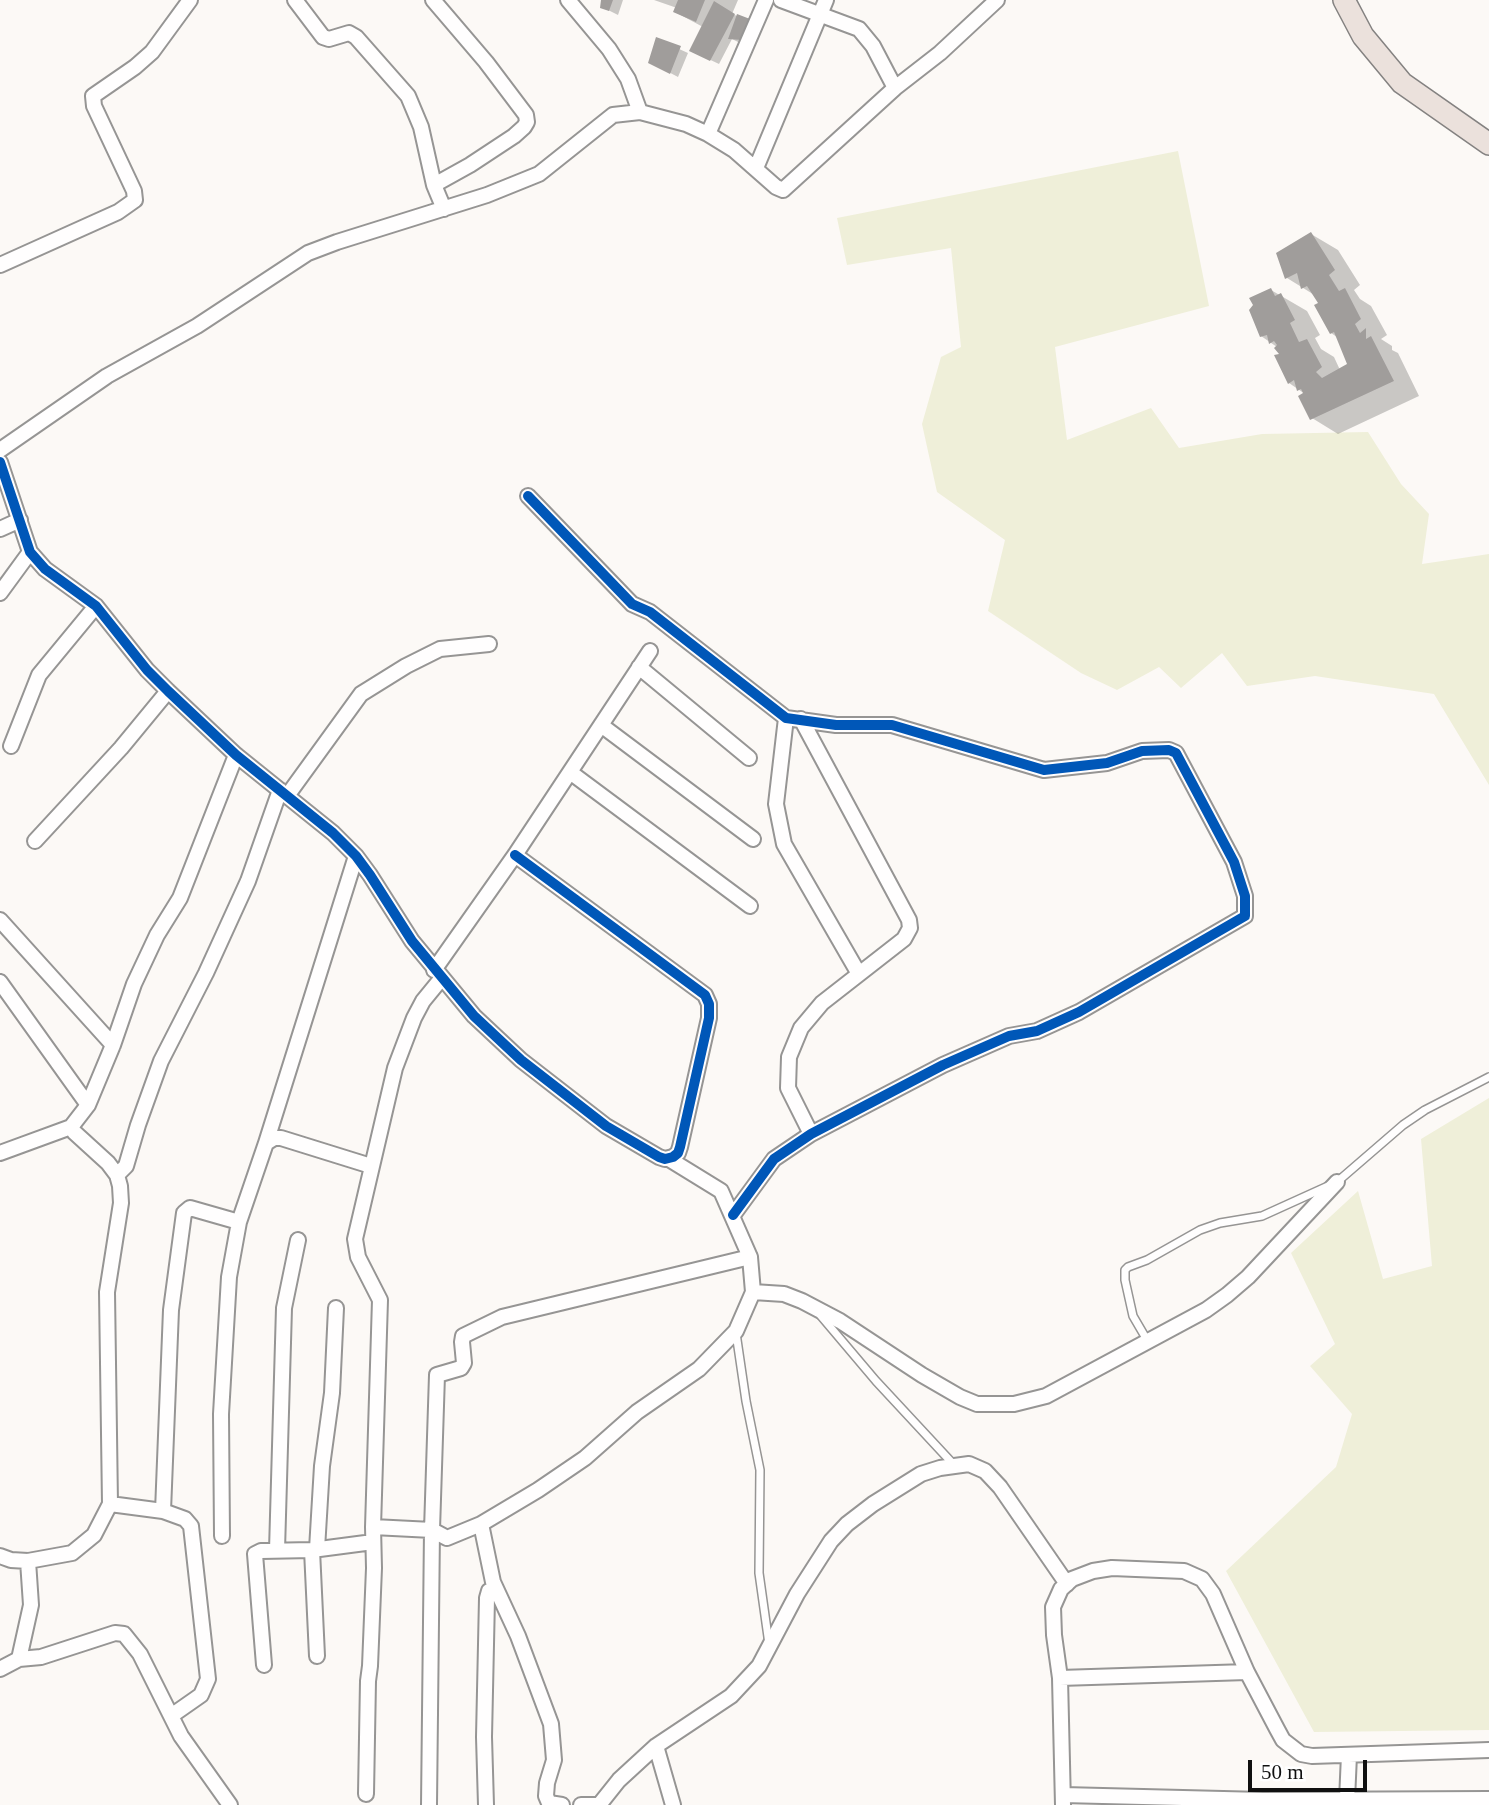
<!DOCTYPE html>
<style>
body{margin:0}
#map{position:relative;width:1489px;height:1805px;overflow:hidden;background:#fcf9f6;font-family:"Times New Roman",serif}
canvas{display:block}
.scale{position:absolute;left:1248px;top:1760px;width:119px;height:32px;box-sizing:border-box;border:4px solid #101010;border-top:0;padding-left:9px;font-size:21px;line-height:24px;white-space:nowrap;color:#101010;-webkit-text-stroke:5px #fff;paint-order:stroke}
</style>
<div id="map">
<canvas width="1489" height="1805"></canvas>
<div class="scale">50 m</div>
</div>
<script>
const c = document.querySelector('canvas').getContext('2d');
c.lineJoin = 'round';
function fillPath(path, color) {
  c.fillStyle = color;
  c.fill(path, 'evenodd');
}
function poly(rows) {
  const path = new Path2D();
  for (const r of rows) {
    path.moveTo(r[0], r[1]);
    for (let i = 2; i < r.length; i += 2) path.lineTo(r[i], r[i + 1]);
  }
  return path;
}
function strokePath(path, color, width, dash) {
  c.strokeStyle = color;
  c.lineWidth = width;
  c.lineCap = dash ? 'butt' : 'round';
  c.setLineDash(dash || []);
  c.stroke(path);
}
const green = poly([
 [1178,151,1209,306,1055,347,1067,440,1151,408,1179,448,1262,434,1368,432,1401,484,1429,514,1422,564,1489,554,1489,785,1434,694,1315,676,1247,686,1222,653,1181,688,1159,667,1117,690,1081,673,988,611,1005,540,937,492,922,424,941,357,961,347,951,248,847,265,837,218],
 [1489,1098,1489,1730,1314,1732,1226,1571,1336,1467,1352,1414,1310,1366,1335,1344,1291,1253,1358,1191,1383,1279,1432,1266,1421,1139]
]);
const shadow = poly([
 [602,0,623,0,618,15,602,7],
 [654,0,738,0,732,14,750,21,751,44,738,42,732,39,719,64,700,55,703,27,675,12,677,8],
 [657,39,688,53,678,77,659,67],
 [1311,234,1338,250,1360,285,1354,290,1360,299,1371,306,1387,335,1381,339,1392,346,1392,350,1398,353,1419,396,1338,434,1312,418,1305,394,1289,383,1282,355,1277,347,1261,336,1271,290,1307,311,1320,335,1315,338,1321,349,1334,357,1340,370,1349,365,1337,337,1331,333,1316,296,1287,278]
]);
const building = poly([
 [601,0,613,0,609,11,600,8],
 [678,0,705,0,696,22,673,12],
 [714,1,735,14,710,61,689,51],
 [737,14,750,19,742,40,728,39],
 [656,37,681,46,670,74,648,63],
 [1311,232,1335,270,1329,275,1339,291,1345,288,1361,319,1355,324,1360,333,1366,328,1366,339,1371,336,1394,381,1310,420,1298,396,1303,393,1301,389,1297,391,1294,380,1288,384,1274,355,1279,354,1274,348,1277,345,1274,341,1269,344,1267,335,1260,337,1249,310,1253,305,1249,298,1271,288,1275,296,1281,293,1295,320,1290,323,1299,342,1307,339,1322,367,1316,372,1322,378,1347,364,1334,332,1330,334,1314,305,1318,303,1307,286,1301,289,1297,273,1285,279,1276,253]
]);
const lane = poly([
 [821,1316,876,1381,955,1466],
 [736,1333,746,1401,760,1470,759,1573,769,1644],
 [1147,1340,1133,1316,1125,1280,1125,1270,1128,1267,1147,1260,1200,1230,1220,1223,1262,1216,1337,1182,1403,1125,1425,1110,1489,1077]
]);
const street = poly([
 [295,0,323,37,329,39,349,33,356,37,408,96,421,127,434,185],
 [433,0,486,62,526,115,527,122,524,127,514,136,470,165,434,185,444,209],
 [568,0,609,49,628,79,640,112],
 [781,0,859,29,873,46,895,88],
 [708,134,766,0],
 [756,168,826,0],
 [0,265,118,212,135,200,134,191,94,106,93,96,135,67,152,52,190,0],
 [0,450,107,376,197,326,308,253,337,242,487,195,539,174,613,115,640,112,686,124,708,134,734,150,776,187,783,190,895,88,940,53,997,0],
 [0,462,30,552,45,569,96,606,147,670,168,691,236,755,333,833,356,856,370,875,412,941,474,1016,521,1060,606,1126,659,1157,665,1159,673,1157,678,1153,680,1147,709,1018,709,1004,705,995,515,855],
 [528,496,632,604,650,612,786,718,836,725,892,725,1044,770,1107,763,1142,751,1169,750,1176,753,1234,862,1245,896,1245,916,1079,1012,1037,1031,1009,1036,943,1065,811,1134,774,1159,733,1215],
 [0,529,20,520],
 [0,593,30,552],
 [639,667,749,758],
 [786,718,776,804,784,844,859,974],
 [801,719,909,920,910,928,904,939,822,1003,801,1028,789,1057,788,1088,811,1134],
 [601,725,753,839],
 [11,746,39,675,96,606],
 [570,772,750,906],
 [287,796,361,694,406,666,440,649,489,644],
 [35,841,121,748,168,691],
 [0,920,113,1045],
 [434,970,515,855,650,651],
 [0,982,88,1105],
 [266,1143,356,856],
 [0,1153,71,1127],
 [669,1159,721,1191,750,1257,753,1292],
 [117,1175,126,1166,138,1125,161,1061,206,973,248,881,280,790],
 [110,1504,163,1511,185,1519,191,1526,208,1679,201,1695,171,1716],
 [163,1511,171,1310,184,1213,190,1208,239,1222],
 [481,1524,493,1582,518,1636,551,1724,554,1760,547,1783,546,1796,549,1803,562,1805],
 [373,1527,432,1530,447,1538,481,1524,538,1490,585,1458,637,1412,699,1369,736,1331,753,1292,784,1294,802,1301,840,1321,922,1375,960,1397,977,1404,1014,1404,1046,1396,1206,1310,1227,1295,1248,1277,1337,1182],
 [222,1536,221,1414,229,1277,239,1222,266,1143,274,1138,281,1138,371,1166],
 [317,1549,322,1466,332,1393,336,1308],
 [277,1550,284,1308,298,1240],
 [312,1550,317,1656],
 [0,1556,11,1560,28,1561,72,1553,94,1535,110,1504,107,1292,121,1203,120,1186,117,1175,108,1163,74,1132,71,1127,88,1105,113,1045,134,984,157,935,180,898,236,755],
 [19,1659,31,1605,28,1561],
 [264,1665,255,1554,261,1551,312,1550,373,1542],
 [0,1669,19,1659,41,1657,115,1633,124,1634,140,1654,181,1736,230,1805],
 [1060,1678,1247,1672],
 [656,1746,673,1805],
 [366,1794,368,1681,370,1666,374,1568,373,1527,380,1300,358,1257,355,1239,395,1068,414,1018,423,1001,441,979],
 [1063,1795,1263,1800,1489,1799],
 [1347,1800,1349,1755],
 [429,1805,432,1530,437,1375,461,1368,464,1363,462,1342,463,1336,502,1317,750,1257],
 [486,1805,484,1737,487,1598,489,1591,496,1589],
 [581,1805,600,1805],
 [599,1805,619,1780,656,1746,731,1696,759,1666,797,1594,831,1541,847,1524,873,1504,921,1474,940,1468,969,1464,985,1471,1000,1487,1067,1584],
 [1063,1805,1060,1678,1054,1635,1053,1607,1061,1589,1072,1579,1093,1571,1112,1568,1184,1571,1202,1579,1213,1594,1247,1672,1277,1729,1283,1740,1301,1754,1312,1756,1489,1750]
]);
const primary = poly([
 [1344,0,1363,36,1402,83,1489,144]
]);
const cycleway = poly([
 [0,462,30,552,45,569,96,606,147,670,168,691,236,755,333,833,356,856,370,875,412,941,474,1016,521,1060,606,1126,659,1157,665,1159,673,1157,678,1153,680,1147,709,1018,709,1004,705,995,515,855],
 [528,496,632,604,650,612,786,718,836,725,892,725,1044,770,1107,763,1142,751,1169,750,1176,753,1234,862,1245,896,1245,916,1079,1012,1037,1031,1009,1036,943,1065,811,1134,774,1159,733,1215]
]);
fillPath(green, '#efefd9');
fillPath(shadow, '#0003');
fillPath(building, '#a09d9b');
strokePath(lane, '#969594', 10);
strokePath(street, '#969594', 18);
strokePath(primary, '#848281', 24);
strokePath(lane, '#fffefe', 7);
strokePath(street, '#fffefe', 14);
strokePath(primary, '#ebe1dc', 21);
strokePath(cycleway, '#0057b8', 10);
</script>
